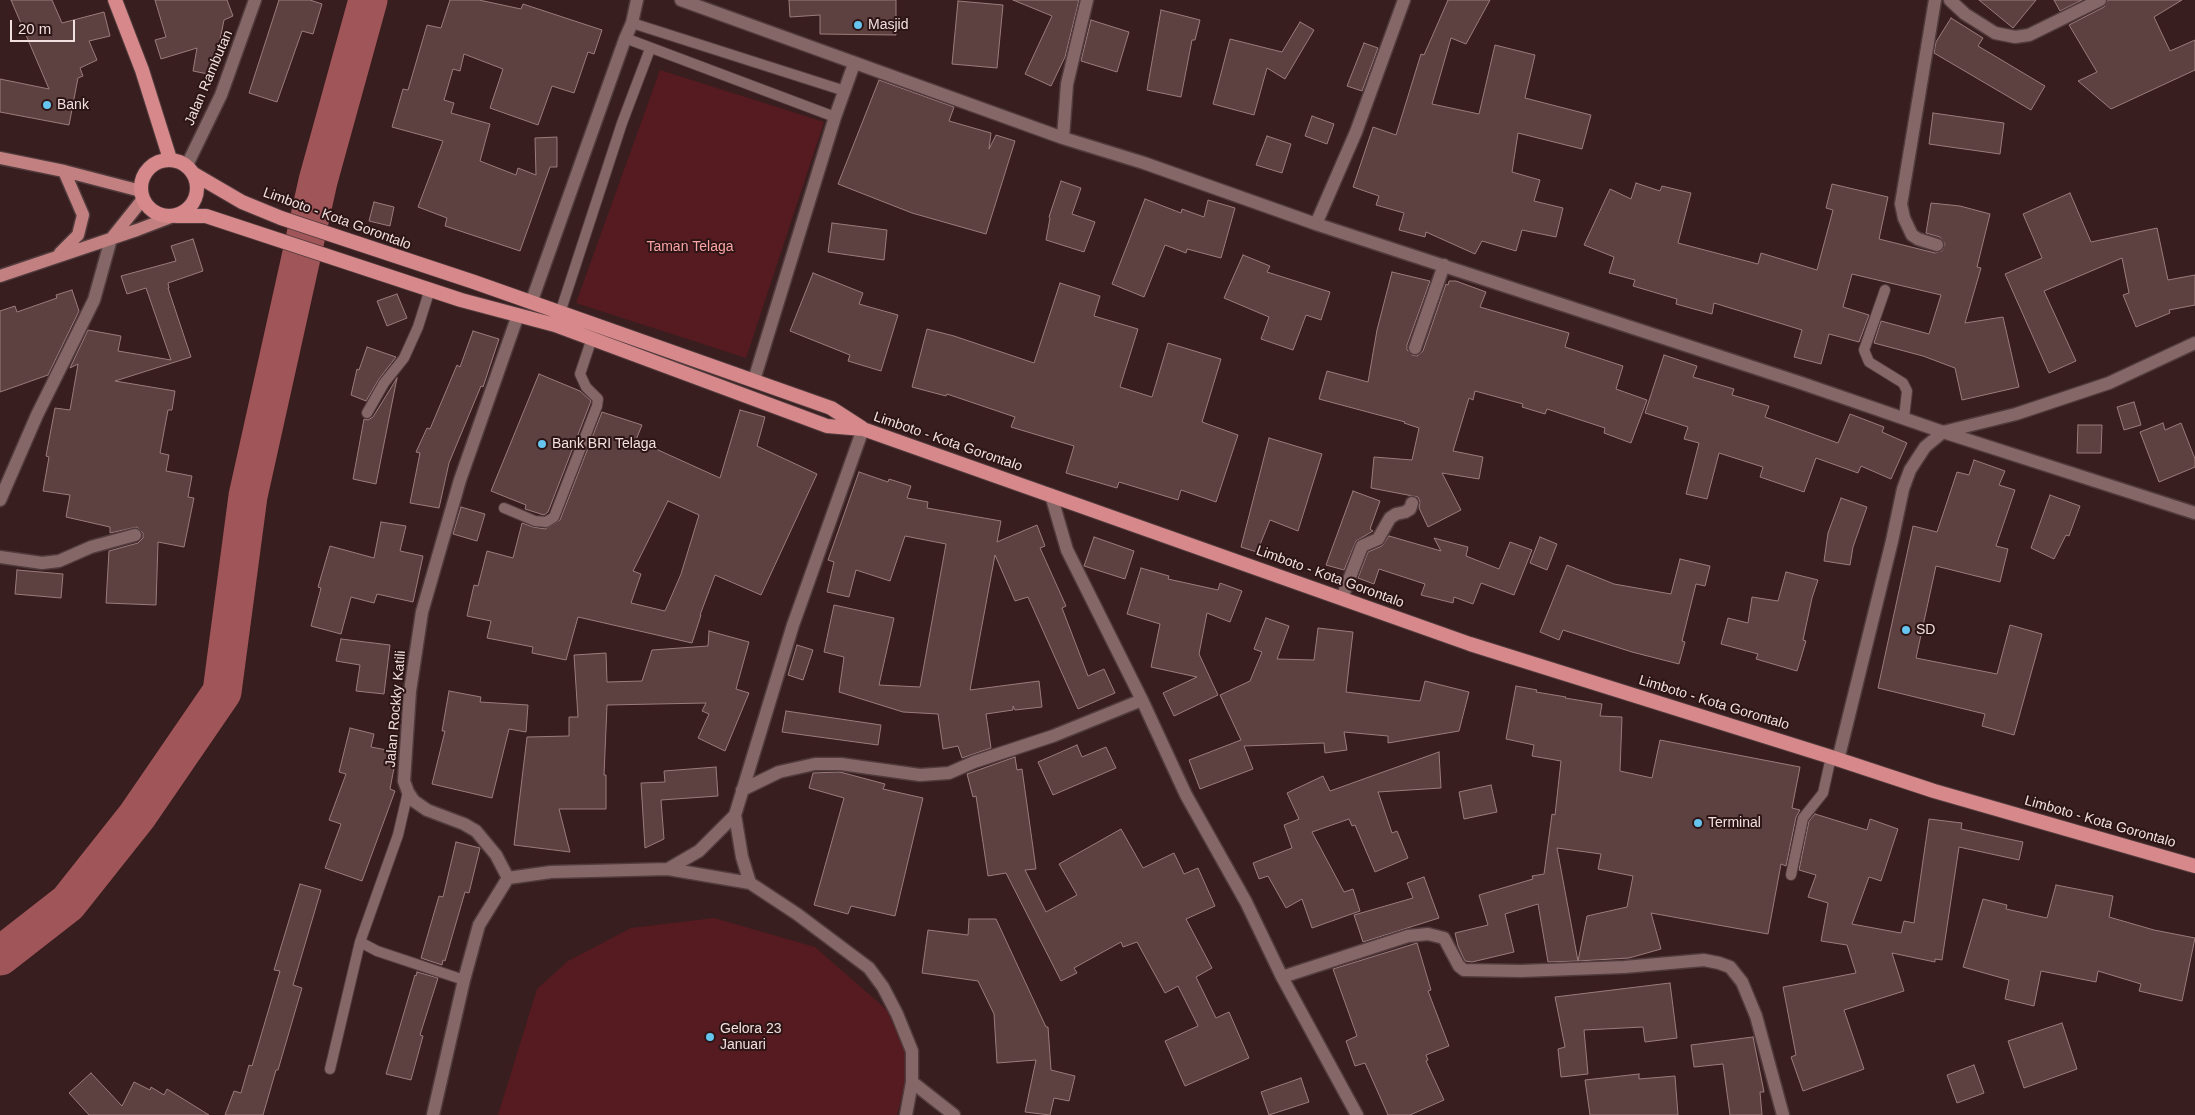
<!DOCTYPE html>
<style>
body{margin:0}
#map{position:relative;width:2195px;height:1115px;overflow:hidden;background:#381e1f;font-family:Arial,sans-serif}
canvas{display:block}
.scale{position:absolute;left:10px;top:20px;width:65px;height:22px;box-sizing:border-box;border:2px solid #f2e0e0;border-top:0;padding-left:6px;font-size:15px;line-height:18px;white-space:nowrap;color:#f2e0e0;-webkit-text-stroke:4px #2d1516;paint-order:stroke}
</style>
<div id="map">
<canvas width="2195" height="1115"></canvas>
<div class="scale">20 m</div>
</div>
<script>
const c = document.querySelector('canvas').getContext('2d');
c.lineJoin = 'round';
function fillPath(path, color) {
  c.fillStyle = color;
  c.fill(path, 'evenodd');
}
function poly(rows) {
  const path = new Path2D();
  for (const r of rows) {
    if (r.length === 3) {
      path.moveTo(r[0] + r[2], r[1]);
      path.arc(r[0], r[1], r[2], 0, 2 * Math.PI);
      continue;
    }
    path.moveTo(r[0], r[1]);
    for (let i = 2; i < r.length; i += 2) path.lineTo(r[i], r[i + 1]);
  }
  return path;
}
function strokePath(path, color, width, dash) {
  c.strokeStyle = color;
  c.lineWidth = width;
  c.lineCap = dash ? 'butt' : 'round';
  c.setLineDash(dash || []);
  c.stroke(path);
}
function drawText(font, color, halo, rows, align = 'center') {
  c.font = font + ' Arial,sans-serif';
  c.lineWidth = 4;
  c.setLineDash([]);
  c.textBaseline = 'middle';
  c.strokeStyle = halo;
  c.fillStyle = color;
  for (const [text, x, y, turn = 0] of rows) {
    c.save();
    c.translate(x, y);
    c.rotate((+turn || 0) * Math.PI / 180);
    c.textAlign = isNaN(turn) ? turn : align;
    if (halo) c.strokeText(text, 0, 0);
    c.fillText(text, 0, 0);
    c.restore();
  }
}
const green = poly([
 [660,70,824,122,746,358,576,303],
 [714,918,815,947,887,1010,910,1064,897,1115,498,1115,537,989,568,961,631,928]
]);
const river = poly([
 [0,956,68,903,137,816,222,692,248,496,318,181,368,0]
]);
const building = poly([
 [11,0,52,0,62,23,104,12,110,36,89,41,97,60,80,68,83,76,78,78,69,125,0,112,0,79,49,89,11,0],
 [155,0,227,0,233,16,224,20,213,75,193,71,197,48,161,59,155,40,166,37,155,0],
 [279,0,310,0,322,4,313,34,302,31,277,102,249,93,279,0],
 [450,0,479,0,521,9,523,4,602,30,594,54,588,52,574,93,552,86,538,125,490,108,503,69,464,54,460,71,453,69,444,100,454,103,451,113,490,124,480,161,516,175,518,168,536,175,535,138,557,137,557,167,550,167,520,251,445,226,447,218,418,207,443,141,392,127,403,89,408,90,427,25,441,28,450,0],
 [789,0,896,0,896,35,820,34,820,15,790,17,789,0],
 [1013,0,1079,0,1065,57,1051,86,1025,74,1052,16,1013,0],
 [1448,0,1490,0,1466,44,1451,38,1432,104,1479,114,1495,45,1535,55,1525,98,1591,115,1582,149,1518,133,1512,172,1540,180,1534,201,1563,208,1556,237,1522,230,1516,251,1482,241,1475,254,1426,232,1425,237,1399,230,1404,213,1376,205,1379,196,1353,187,1373,127,1396,135,1421,54,1424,55,1448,0],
 [1979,0,2036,0,2013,28,1979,0],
 [2054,0,2082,0,2060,11,2054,0],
 [2108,0,2182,0,2154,17,2170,51,2195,40,2195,70,2111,109,2078,81,2097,72,2069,25,2104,7,2108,0],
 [958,1,1003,5,997,68,952,64,958,1],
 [1161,10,1200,20,1195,40,1192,40,1181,97,1147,90,1161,10],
 [1951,18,1983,38,1978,46,2045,86,2031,110,1934,53,1936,42,1951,18],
 [1091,20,1129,32,1117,72,1081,61,1091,20],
 [1300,22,1314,30,1285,79,1267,68,1254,115,1213,104,1230,39,1282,52,1300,22],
 [1364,43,1378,48,1362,91,1347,86,1364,43],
 [879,80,954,107,949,121,991,133,989,149,996,135,1015,141,986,234,912,213,838,184,879,80],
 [1933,113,2004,123,2000,154,1929,144,1933,113],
 [1312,116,1334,124,1327,144,1305,136,1312,116],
 [1267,136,1291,144,1282,173,1256,165,1267,136],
 [1061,181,1081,188,1072,214,1095,222,1084,252,1046,240,1050,218,1049,217,1061,181],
 [1636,183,1660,191,1662,186,1691,193,1678,243,1758,264,1761,253,1817,270,1833,210,1826,208,1832,184,1888,197,1879,239,1935,253,1942,251,1945,244,1940,237,1926,233,1931,203,1960,206,1990,214,1977,267,1981,268,1965,323,2003,317,2019,387,1962,400,1955,368,1923,356,1874,343,1881,321,1929,334,1941,295,1852,274,1843,307,1869,315,1859,342,1829,334,1821,364,1794,357,1802,330,1714,303,1712,314,1676,304,1677,299,1633,286,1635,280,1609,273,1614,257,1584,245,1610,189,1631,199,1636,183],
 [2070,193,2091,242,2157,228,2168,280,2195,275,2195,305,2169,310,2170,313,2136,327,2123,295,2129,293,2122,258,2044,291,2076,361,2049,373,2005,274,2042,258,2023,214,2070,193],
 [1145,199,1181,213,1182,209,1204,217,1208,200,1235,208,1221,258,1187,249,1186,253,1165,245,1144,297,1112,284,1145,199],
 [374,202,394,207,390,226,369,221,374,202],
 [832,223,887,230,884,260,828,252,832,223],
 [193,239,203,271,168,283,169,288,168,288,191,357,115,381,175,391,172,410,168,410,160,453,169,455,166,471,192,476,188,497,194,498,184,547,158,542,156,605,106,603,109,551,138,543,143,538,143,533,137,527,110,533,110,527,66,517,70,495,43,491,49,457,46,456,55,408,70,410,78,364,70,368,88,330,121,336,118,351,171,360,146,288,127,294,121,276,176,261,171,246,193,239],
 [1243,255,1270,266,1267,272,1330,292,1321,320,1306,315,1293,350,1261,339,1269,317,1224,298,1243,255],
 [1392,272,1430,281,1407,345,1407,350,1412,355,1417,356,1423,351,1446,284,1448,285,1449,281,1456,281,1486,292,1480,307,1569,333,1565,347,1623,366,1616,389,1647,400,1631,443,1604,433,1605,428,1547,409,1545,414,1522,407,1523,404,1475,391,1473,400,1469,398,1453,451,1483,457,1479,479,1442,473,1461,510,1428,527,1419,508,1420,502,1418,497,1371,488,1374,457,1412,460,1419,428,1404,423,1405,422,1319,399,1327,371,1368,382,1377,330,1392,272],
 [813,273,863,293,859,304,898,315,881,371,848,361,850,355,790,331,813,273],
 [1060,283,1100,296,1094,316,1138,329,1120,387,1152,397,1168,343,1221,359,1202,422,1238,435,1216,502,1181,490,1178,500,1119,482,1117,488,1066,473,1074,446,1011,427,1015,417,947,394,946,396,912,387,927,329,954,336,1034,363,1060,283],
 [72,290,79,311,48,375,0,392,0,311,15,306,17,312,57,298,56,295,72,290],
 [397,294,407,318,387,326,377,301,397,294],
 [473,331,499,339,483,387,481,386,449,463,439,508,410,503,420,453,416,452,427,428,430,429,457,365,460,367,473,331],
 [367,347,396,357,379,379,366,401,351,395,357,369,359,370,367,347],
 [1664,355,1697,366,1693,377,1734,389,1732,395,1769,406,1765,417,1838,443,1850,414,1884,427,1882,432,1907,443,1891,479,1861,466,1858,473,1816,458,1804,492,1760,477,1763,467,1719,453,1707,499,1686,494,1699,443,1684,439,1688,427,1645,413,1664,355],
 [539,374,580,391,591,401,548,512,544,515,525,509,526,505,491,491,539,374],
 [397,378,376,484,353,479,364,419,368,420,373,417,397,378],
 [2134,402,2141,425,2124,430,2117,407,2134,402],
 [740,410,765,417,757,446,817,474,761,595,715,575,700,615,701,615,692,643,578,617,566,660,532,653,533,647,487,638,491,621,467,616,474,585,478,586,487,551,513,558,522,523,533,527,545,529,560,520,602,412,642,425,636,440,720,478,740,410],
 [668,501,699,515,681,574,665,611,631,603,641,574,633,571,668,501],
 [2163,423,2165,430,2181,423,2195,459,2195,467,2159,482,2140,432,2163,423],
 [2078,425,2102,425,2101,453,2077,453,2078,425],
 [1269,438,1322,454,1298,531,1270,520,1257,552,1241,547,1269,438],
 [1974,460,2005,471,1999,485,2015,490,1996,546,2008,549,2000,582,1936,566,1916,658,1997,674,2010,625,2042,634,2014,735,1982,726,1985,714,1878,688,1913,526,1937,532,1957,472,1969,475,1974,460],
 [859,472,888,482,889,479,911,486,907,498,928,502,927,508,1001,521,997,542,1037,525,1045,546,1040,548,1066,606,1062,608,1088,676,1104,669,1115,693,1078,709,1028,597,1015,601,995,555,970,690,1039,681,1042,707,1015,710,1013,706,1013,710,986,714,991,748,962,758,958,746,943,749,938,714,903,712,839,692,844,657,824,652,834,605,894,618,879,685,920,687,946,544,905,536,890,581,856,570,849,597,827,592,834,562,828,560,859,472],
 [1353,491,1380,501,1370,529,1373,531,1356,541,1344,570,1326,565,1353,491],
 [2050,495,2080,506,2069,536,2066,535,2054,559,2031,548,2050,495],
 [1841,498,1867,507,1853,547,1850,565,1824,561,1828,533,1841,498],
 [461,507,485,514,477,541,453,534,461,507],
 [381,522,406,526,400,551,423,556,413,602,377,594,374,603,351,597,341,634,311,626,321,588,318,587,330,546,374,558,381,522],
 [1389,536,1441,551,1434,538,1468,547,1466,556,1499,569,1510,542,1532,550,1514,595,1481,583,1473,604,1454,597,1453,603,1421,595,1425,584,1379,569,1374,584,1358,578,1368,552,1382,546,1389,536],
 [1094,537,1134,551,1125,579,1084,566,1094,537],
 [1540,537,1557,544,1547,570,1530,563,1540,537],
 [1680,559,1710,566,1705,586,1696,584,1682,641,1685,642,1679,664,1632,652,1563,630,1559,640,1540,632,1567,565,1614,584,1671,594,1680,559],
 [1141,568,1169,576,1168,579,1218,590,1220,583,1242,591,1230,622,1207,613,1199,654,1218,695,1174,716,1163,693,1197,677,1151,667,1160,624,1127,614,1141,568],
 [17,570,63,574,61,598,15,594,17,570],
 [1786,572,1818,580,1812,598,1803,640,1806,641,1797,671,1756,659,1758,654,1721,644,1728,618,1748,623,1752,597,1778,601,1786,572],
 [1266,618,1289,626,1277,659,1314,660,1318,628,1353,632,1346,692,1420,701,1425,681,1469,692,1459,731,1388,743,1388,736,1344,732,1347,750,1325,753,1324,743,1244,746,1253,769,1200,789,1189,760,1241,740,1220,695,1250,681,1262,652,1254,649,1266,618],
 [709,631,749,642,736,689,749,693,725,751,698,738,709,714,702,711,706,703,607,705,604,775,606,775,606,809,559,809,570,852,514,845,527,737,569,736,569,717,578,717,574,655,606,653,607,682,642,681,652,650,708,646,709,631],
 [341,639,390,645,384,694,356,691,360,665,336,661,341,639],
 [797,645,813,650,803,680,788,675,797,645],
 [1516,686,1537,690,1536,692,1566,697,1565,698,1602,704,1600,716,1622,717,1620,771,1652,778,1660,740,1800,767,1792,808,1800,810,1796,817,1786,866,1781,864,1768,934,1651,913,1661,949,1629,958,1578,961,1587,916,1627,907,1633,876,1598,869,1601,854,1557,848,1578,961,1548,962,1538,904,1505,914,1514,952,1472,962,1465,961,1458,946,1455,933,1488,925,1479,895,1533,879,1532,876,1544,874,1552,814,1555,815,1561,761,1532,756,1534,745,1506,739,1516,686],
 [449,691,481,697,480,702,528,705,526,732,509,729,492,798,432,784,445,731,442,731,449,691],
 [786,711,881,725,878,745,782,732,786,711],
 [350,728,374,734,371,747,397,752,390,789,395,791,362,881,325,868,341,824,329,820,346,774,339,772,350,728],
 [1077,745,1082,757,1106,747,1116,768,1053,795,1038,762,1077,745],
 [1439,752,1441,788,1378,792,1392,833,1397,831,1408,858,1375,872,1355,825,1352,826,1349,819,1312,832,1344,892,1353,889,1360,911,1312,928,1302,899,1286,908,1268,876,1259,879,1253,863,1292,848,1284,825,1299,819,1287,793,1323,776,1330,791,1439,752],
 [1015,757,1017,770,1022,769,1036,869,1025,870,1046,912,1077,895,1059,864,1121,829,1143,868,1174,853,1184,874,1198,868,1215,906,1186,919,1212,968,1196,977,1216,1018,1229,1012,1249,1058,1185,1086,1165,1041,1198,1026,1178,986,1165,993,1137,942,1123,947,1121,942,1074,968,1077,973,1061,981,1006,873,988,876,976,796,973,797,967,774,1015,757],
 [716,767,718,796,661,800,664,839,645,848,641,783,665,782,664,771,716,767],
 [840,772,885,784,883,789,923,798,895,916,851,906,848,914,814,905,844,798,809,788,813,773,840,772],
 [1491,785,1497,812,1464,819,1459,792,1491,785],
 [1815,814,1867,830,1870,819,1898,829,1881,881,1869,877,1852,924,1901,933,1904,921,1914,923,1929,819,1962,823,1961,829,2023,842,2019,860,1959,847,1942,960,1935,959,1935,962,1892,953,1904,991,1844,1010,1864,1069,1803,1091,1791,1057,1796,1055,1783,987,1856,973,1847,945,1821,941,1828,903,1808,897,1816,875,1799,870,1809,821,1815,814],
 [456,842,480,848,469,893,465,892,445,961,443,960,442,965,421,958,439,896,443,897,456,842],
 [1424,877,1439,918,1363,942,1354,915,1413,898,1407,883,1424,877],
 [300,884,321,890,293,985,302,988,278,1070,276,1070,263,1115,225,1115,234,1091,241,1093,249,1065,252,1066,280,971,274,970,300,884],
 [2056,885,2113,896,2109,917,2154,930,2195,938,2182,1001,2139,991,2141,984,2098,971,2096,982,2041,971,2034,1006,2005,999,2009,980,1963,967,1983,899,2007,905,2006,909,2047,918,2056,885],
 [969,919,996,919,1046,1027,1048,1027,1051,1070,1075,1076,1069,1101,1054,1098,1050,1115,1025,1112,1036,1060,997,1063,994,1014,978,981,922,973,928,930,968,935,969,919],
 [1417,943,1431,990,1428,991,1449,1046,1426,1055,1428,1060,1426,1061,1444,1100,1410,1115,1388,1115,1365,1063,1355,1066,1346,1041,1357,1036,1333,969,1417,943],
 [417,972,438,978,420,1035,423,1036,411,1080,386,1074,415,975,416,976,417,972],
 [1670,983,1677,1038,1645,1042,1643,1027,1584,1030,1588,1074,1561,1077,1558,1049,1565,1047,1555,997,1670,983],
 [2062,1023,2077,1069,2024,1088,2008,1041,2062,1023],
 [1753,1037,1764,1092,1760,1092,1762,1115,1730,1115,1723,1064,1694,1067,1691,1045,1753,1037],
 [1974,1065,1984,1093,1957,1103,1947,1075,1974,1065],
 [91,1073,122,1106,134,1082,150,1090,151,1087,164,1095,167,1089,209,1115,89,1115,69,1093,91,1073],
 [1639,1074,1639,1079,1675,1076,1678,1115,1590,1115,1585,1080,1639,1074],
 [1301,1078,1309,1102,1269,1115,1261,1092,1301,1078]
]);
const service = poly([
 [632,23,845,91],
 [625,38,835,117],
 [1885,290,1864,350,1869,362,1903,383,1907,391,1904,418],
 [560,313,622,123,650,49],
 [367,413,384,383,404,358,418,327,430,289],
 [504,508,535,521,546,522,554,517,597,406,598,399,586,387,580,374,592,338],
 [1791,875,1803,818,1823,793,1831,757],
 [360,942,398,835,408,792],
 [330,1069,360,942,377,951,464,980]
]);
const minor = poly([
 [681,0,1063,138,1144,163,1316,224,1801,383,1943,432,2195,513],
 [1935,0,1901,204,1904,218,1912,235,1918,239,1937,245],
 [1950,0,1965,14,1995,33,2015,37,2029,35,2100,0],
 [1063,138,1067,84,1087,0],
 [1316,224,1356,132,1404,0],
 [531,303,625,39,632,23,637,0],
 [1415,348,1444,265],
 [754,380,835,117,854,64],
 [863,429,793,625,735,815,742,857,750,883,797,914,869,968,883,987,897,1014,912,1051,912,1082,906,1115],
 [1051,495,1067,550,1142,700,1186,795,1246,902,1282,977,1357,1115],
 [0,500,37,415,94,300,111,239],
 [0,557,42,563,59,561,91,547,135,535],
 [1342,598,1362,546,1378,539,1390,518,1396,514,1405,512,1410,509,1412,503],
 [1838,760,1892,541,1903,489,1910,470,1925,447,1943,432,2016,414,2109,383,2195,343],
 [742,790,779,772,815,764,841,764,920,775,949,773,974,762,1053,736,1142,700],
 [668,869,699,851,735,815],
 [508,878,551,872,668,869,750,883],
 [1282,977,1408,936,1428,934,1444,938,1459,966,1464,970,1521,971,1624,967,1704,960,1719,963,1730,967,1742,982,1756,1016,1783,1115],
 [912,1082,954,1115],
 [433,1115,464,980,479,925,508,878,496,855,476,831,464,824,427,810,414,801,408,792,404,781,410,691,422,612,460,480,518,315]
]);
const tertiary = poly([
 [187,165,221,95,255,0]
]);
const primary = poly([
 [0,158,64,171,141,191],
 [111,239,143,199],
 [60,253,78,235,83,215,64,171],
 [0,276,137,230,171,217]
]);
const trunk = poly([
 [115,0,142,70,170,159],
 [169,188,28],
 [194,174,242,202,281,218,474,282,831,408,862,428],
 [176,216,206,216,461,300,555,325,827,426,863,429,1470,644,1831,757,1934,791,2195,866]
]);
const markers = [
 [858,25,5,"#65c5ee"],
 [47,105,5,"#65c5ee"],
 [542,444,5,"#65c5ee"],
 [1906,630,5,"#65c5ee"],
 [1698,823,5,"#65c5ee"],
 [710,1037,5,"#65c5ee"]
];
const poiNames = [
 ["Masjid",868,25],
 ["Bank",57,105],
 ["Bank BRI Telaga",552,444],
 ["SD",1916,630],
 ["Terminal",1708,823],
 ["Gelora 23",720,1029],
 ["Januari",720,1045]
];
const streetNames = [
 ["Jalan Rambutan",209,78,-67],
 ["Limboto - Kota Gorontalo",337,219,20],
 ["Limboto - Kota Gorontalo",948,442,19],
 ["Limboto - Kota Gorontalo",1330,577,20],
 ["Limboto - Kota Gorontalo",1714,703,17],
 ["Jalan Rockky Katili",396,709,-85],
 ["Limboto - Kota Gorontalo",2100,822,16]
];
const parkNames = [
 ["Taman Telaga",690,247]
];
fillPath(green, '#551b20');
strokePath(river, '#a05558', 39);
fillPath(building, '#5d4141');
strokePath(building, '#9b7b7b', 1);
strokePath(service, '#513b3d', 12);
strokePath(minor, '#513b3d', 15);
strokePath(tertiary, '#513b3d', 15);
strokePath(primary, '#513b3d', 15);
strokePath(trunk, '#513b3d', 16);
strokePath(service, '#866767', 10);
strokePath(minor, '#866767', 12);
strokePath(tertiary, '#866767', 12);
strokePath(primary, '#c28081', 12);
strokePath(trunk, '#d6888a', 14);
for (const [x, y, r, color] of markers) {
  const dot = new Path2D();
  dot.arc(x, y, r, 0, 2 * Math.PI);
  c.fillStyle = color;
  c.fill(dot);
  strokePath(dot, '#2d1516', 2);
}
drawText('14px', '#f2e0e0', '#2d1516', poiNames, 'left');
drawText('14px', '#f2e0e0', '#2d1516', streetNames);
drawText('14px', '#faa3a4', '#2d1516', parkNames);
</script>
